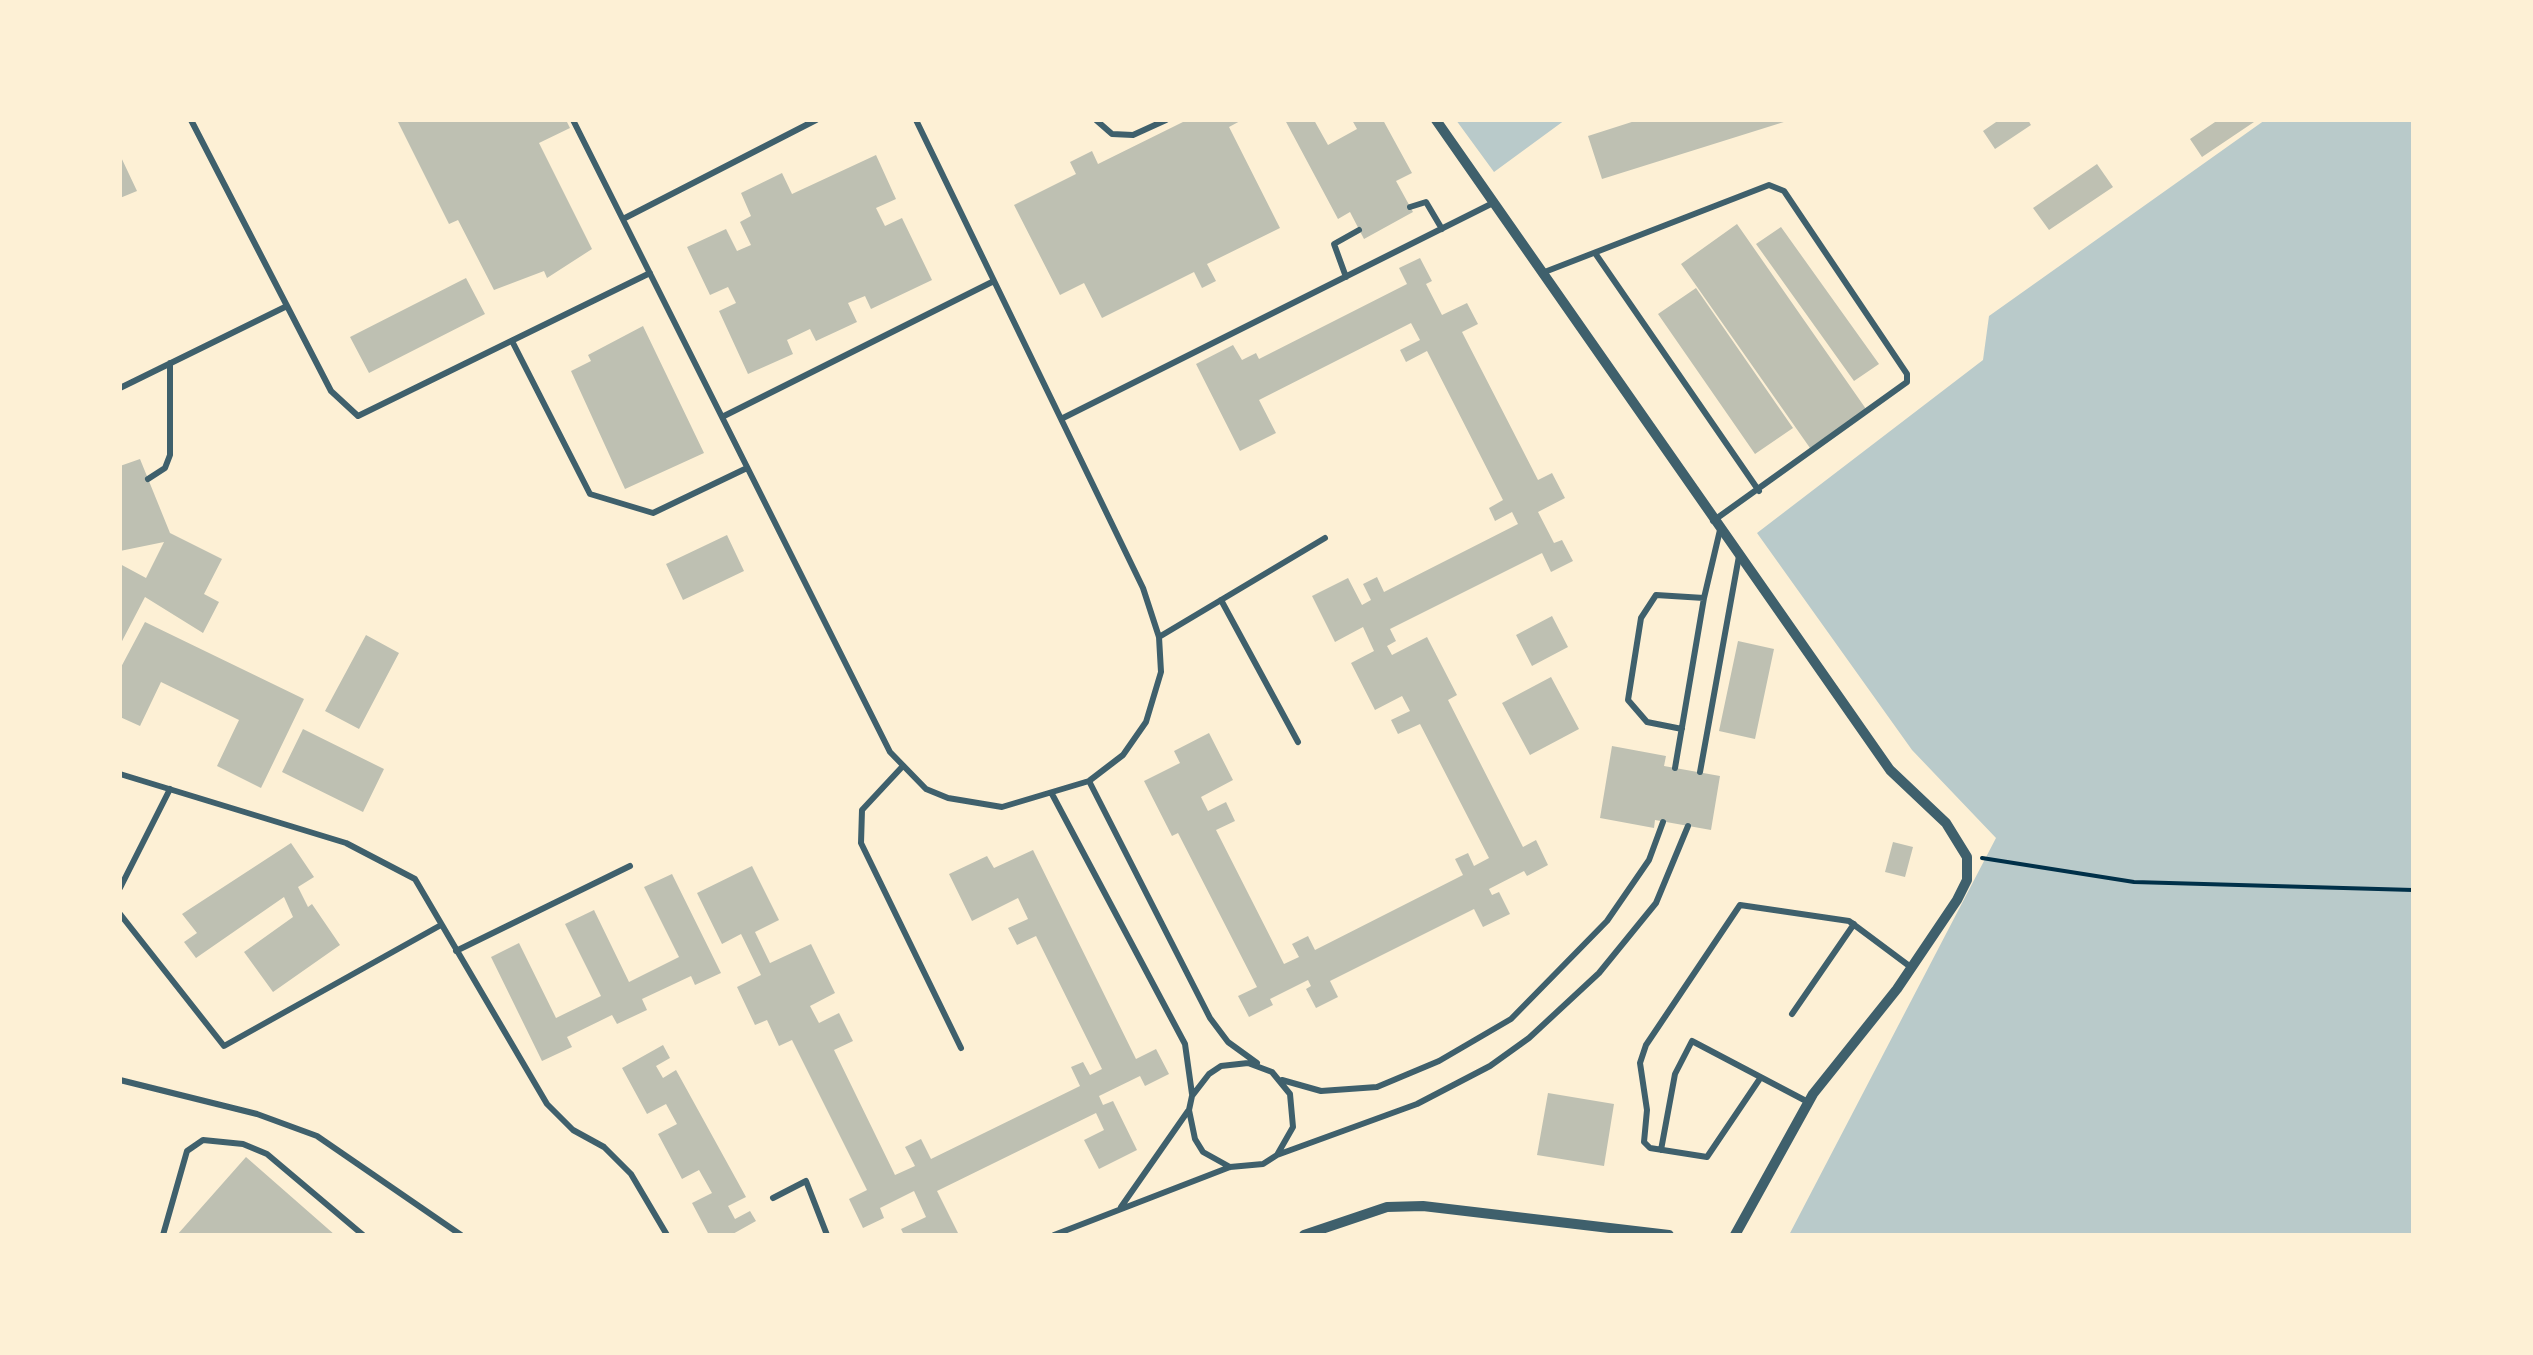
<!DOCTYPE html>
<style>
body{margin:0}
#map{position:relative;width:2533px;height:1355px;overflow:hidden;background:#fdf0d5;font-family:Mulish,sans-serif}
canvas{display:block}
.frame{position:absolute;inset:0;border:122px solid #fdf0d5;pointer-events:none}
</style>
<div id="map">
<canvas width="2533" height="1355"></canvas>
<div class="frame"></div>
</div>
<script>
const c = document.querySelector('canvas').getContext('2d');
c.lineJoin = 'round';
function fillPath(path, color) {
  c.fillStyle = color;
  c.fill(path, 'evenodd');
}
function poly(rows) {
  const path = new Path2D();
  for (const r of rows) {
    path.moveTo(r[0], r[1]);
    for (let i = 2; i < r.length; i += 2) path.lineTo(r[i], r[i + 1]);
  }
  return path;
}
function strokePath(path, color, width, dash) {
  c.strokeStyle = color;
  c.lineWidth = width;
  c.lineCap = dash ? 'butt' : 'round';
  c.setLineDash(dash || []);
  c.stroke(path);
}
const green = poly([
 [1456,120,1565,120,1494,172],
 [2265,120,2413,120,2413,1235,1789,1235,1996,838,1912,750,1757,533,1983,360,1989,316]
]);
const building = poly([
 [397,120,566,120,570,128,539,143,592,249,547,278,544,271,494,290,458,220,449,224],
 [1187,120,1242,120,1229,127,1280,228,1207,264,1216,281,1202,288,1194,272,1102,318,1084,283,1060,295,1014,205,1076,174,1070,162,1092,151,1098,164],
 [1285,120,1314,120,1328,145,1357,129,1352,120,1383,120,1412,173,1396,181,1413,212,1364,239,1350,212,1338,219],
 [1638,120,1787,120,1787,121,1602,179,1588,136],
 [1999,120,2028,120,2031,125,1995,149,1983,131],
 [2218,120,2257,120,2202,157,2190,139],
 [120,155,137,191,120,198],
 [876,155,896,199,876,208,885,226,902,218,932,280,871,309,865,296,848,303,857,322,816,341,810,329,787,340,793,354,748,374,719,311,736,303,728,287,710,295,687,247,726,229,737,251,751,245,740,222,751,216,741,193,782,173,792,194],
 [2097,164,2113,187,2049,230,2033,208],
 [1737,224,1866,409,1810,448,1681,264],
 [1781,227,1879,364,1854,381,1756,244],
 [1420,258,1432,281,1426,284,1442,315,1467,303,1478,324,1462,332,1538,480,1552,473,1565,498,1538,512,1554,543,1562,540,1573,561,1551,572,1542,553,1390,629,1396,641,1387,646,1392,655,1427,637,1457,695,1448,700,1523,847,1536,840,1548,865,1527,876,1524,871,1489,889,1492,895,1499,892,1510,914,1483,927,1474,909,1330,981,1338,997,1316,1008,1306,989,1311,986,1308,980,1270,999,1273,1005,1249,1017,1238,996,1257,987,1178,833,1172,836,1144,781,1180,763,1174,751,1209,733,1233,780,1201,797,1208,811,1226,802,1235,821,1216,830,1284,964,1299,957,1292,944,1308,936,1315,950,1463,875,1455,859,1468,853,1474,866,1489,858,1420,724,1398,734,1391,720,1410,711,1402,696,1375,710,1351,663,1374,651,1363,627,1335,642,1312,596,1348,578,1362,605,1371,600,1363,584,1377,577,1384,592,1518,524,1512,512,1495,521,1489,508,1503,500,1427,351,1406,362,1400,350,1420,340,1411,323,1259,400,1276,433,1240,451,1196,364,1233,345,1242,360,1256,353,1259,359,1407,284,1399,268],
 [466,278,485,314,369,373,350,337],
 [1696,288,1793,428,1755,454,1658,314],
 [643,326,704,453,625,489,571,371,591,361,588,355],
 [140,459,170,533,222,559,204,594,219,602,203,633,145,597,120,645,120,564,146,578,164,542,120,551,120,466],
 [727,535,744,571,683,600,666,564],
 [1552,616,1568,647,1532,666,1516,635],
 [145,622,304,699,261,788,217,766,239,720,161,682,140,726,120,717,120,669],
 [366,635,399,653,359,729,325,711],
 [1738,641,1774,649,1755,739,1719,731],
 [1551,677,1579,729,1530,755,1502,703],
 [303,729,384,769,363,812,282,772],
 [1612,746,1666,756,1664,766,1720,776,1711,830,1655,820,1654,828,1600,818],
 [1893,842,1913,847,1905,877,1885,872],
 [291,843,314,877,298,887,308,907,312,904,340,945,273,992,244,952,293,917,284,897,196,958,184,942,197,933,182,914],
 [1033,850,1136,1059,1156,1049,1169,1074,1145,1086,1140,1076,1099,1096,1103,1105,1113,1101,1137,1150,1099,1169,1084,1140,1104,1130,1096,1113,937,1191,959,1235,904,1235,901,1229,926,1217,914,1191,880,1208,884,1218,863,1228,849,1199,867,1190,792,1040,779,1046,767,1020,755,1025,737,987,761,975,741,934,722,944,697,893,752,866,779,920,755,932,770,963,811,944,835,993,810,1006,819,1023,839,1013,853,1041,834,1050,895,1175,915,1166,905,1147,921,1139,931,1159,1080,1086,1071,1067,1083,1062,1090,1075,1102,1069,1036,936,1017,945,1008,928,1028,919,1018,898,972,921,949,874,987,856,994,868],
 [672,874,721,973,695,985,691,976,642,999,647,1010,617,1024,612,1015,567,1037,572,1047,542,1061,491,957,519,943,556,1018,601,996,565,924,594,910,629,982,679,957,644,887],
 [663,1045,670,1058,656,1066,663,1078,676,1070,746,1197,728,1206,735,1219,750,1211,756,1221,731,1235,709,1235,692,1203,712,1193,699,1170,682,1179,658,1134,677,1124,666,1104,647,1114,622,1068],
 [1548,1093,1614,1104,1604,1166,1537,1155],
 [246,1157,335,1235,177,1235]
]);
const path = poly([
 [1982,858,2134,882,2413,890]
]);
const service = poly([
 [191,120,331,391,358,416,650,273],
 [573,120,890,752,926,789,948,798,1002,807,1089,781,1123,755,1146,722,1161,672,1159,637,1143,588,916,120],
 [1096,120,1112,134,1133,135,1166,120],
 [1410,207,1426,202,1442,229],
 [623,219,816,120],
 [1595,253,1759,491],
 [1542,273,1769,185,1784,191,1907,374,1907,382,1713,521],
 [1346,277,1334,244,1359,230],
 [512,341,590,494,653,513,747,468],
 [120,388,287,306],
 [722,417,994,281],
 [1061,419,1493,203],
 [148,479,165,468,170,455,170,363],
 [1221,600,1298,742],
 [1159,637,1325,538],
 [1682,729,1647,722,1628,700,1641,618,1656,595,1704,598],
 [902,767,862,810,861,843,961,1048],
 [1675,768,1704,598,1720,530],
 [1700,772,1739,556],
 [120,774,346,843,415,879,547,1104,573,1130,604,1147,631,1174,667,1235],
 [1089,781,1210,1018,1228,1042,1257,1063],
 [1052,794,1185,1044,1192,1094],
 [120,888,170,789],
 [120,914,224,1046,441,925],
 [456,951,630,866],
 [1792,1014,1854,924],
 [120,1080,257,1114,317,1136,461,1235],
 [1282,1080,1321,1091,1377,1087,1439,1061,1511,1019,1607,921,1649,860,1663,822],
 [1759,1080,1707,1157,1650,1148,1644,1142,1647,1110,1640,1063,1646,1045,1740,905,1849,921,1912,968],
 [1661,1150,1675,1074,1692,1041,1808,1102],
 [1277,1155,1417,1104,1490,1066,1529,1038,1599,973,1656,903,1688,826],
 [773,1198,806,1181,827,1235],
 [1121,1207,1188,1111],
 [163,1235,187,1151,203,1140,243,1144,267,1154,363,1235],
 [1054,1235,1230,1167,1263,1164,1277,1155,1293,1127,1290,1094,1272,1072,1248,1063,1221,1066,1209,1074,1192,1096,1189,1110,1195,1139,1203,1152,1230,1167]
]);
const minor = poly([
 [1436,120,1890,770,1946,823,1967,857,1967,880,1957,900,1897,989,1813,1094,1735,1235],
 [1304,1235,1387,1207,1423,1206,1669,1235]
]);
fillPath(green, '#b9caca');
fillPath(building, '#bec0b2');
strokePath(path, '#003049', 4);
strokePath(service, '#3f606c', 6);
strokePath(minor, '#3f606c', 10);
</script>
